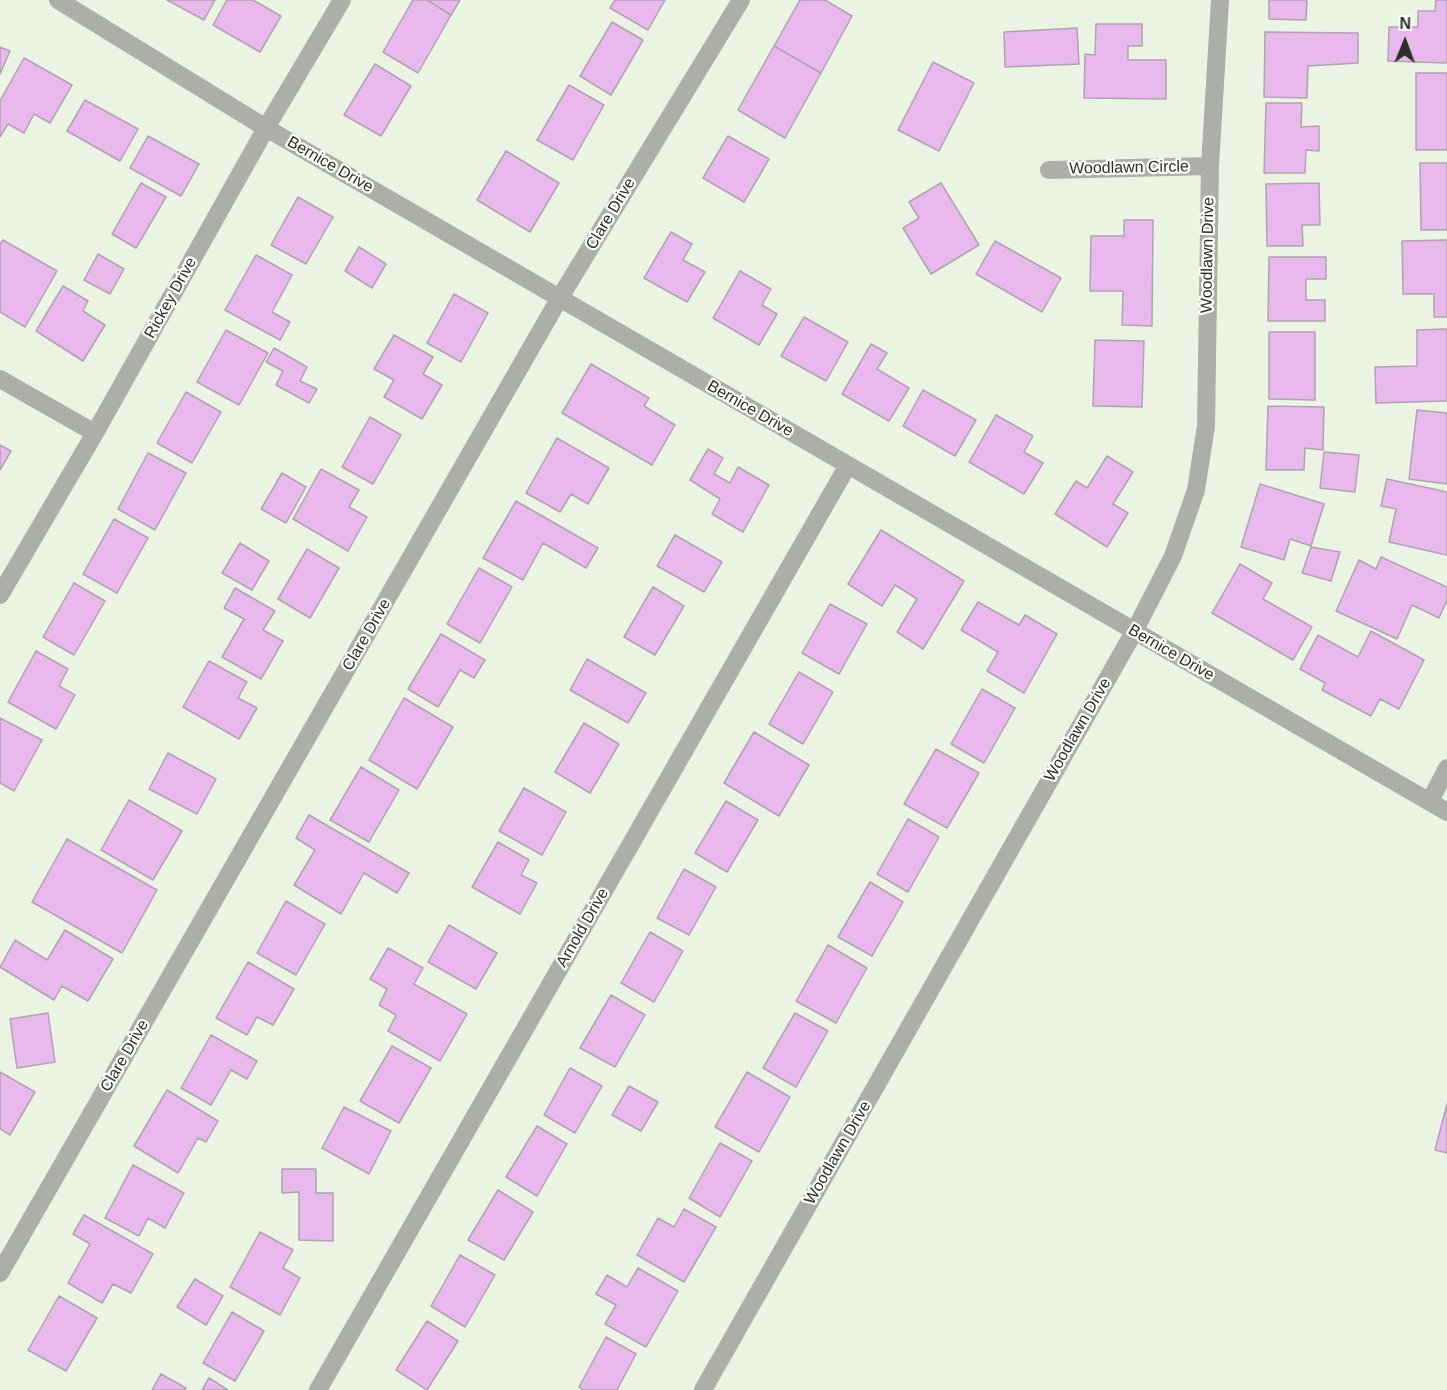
<!DOCTYPE html>
<style>
body{margin:0}
#map{position:relative;width:1447px;height:1390px;overflow:hidden;background:#ebf4e3;font-family:Arial,sans-serif}
canvas{display:block}
.north{position:absolute;left:1375px;top:12px;width:60px;height:60px;-webkit-text-stroke:4px #fdfffb;paint-order:stroke;rotate:1deg;font-size:16px;font-weight:700;line-height:24px;text-align:center;color:#2c3029}
.north::after{content:'';display:block;margin:auto;width:21px;height:27px;background:#2c3029;clip-path:polygon(50% 0,100% 100%,50% 72%,0 100%)}
</style>
<div id="map">
<canvas width="1447" height="1390"></canvas>
<div class="north">N</div>
</div>
<script>
const c = document.querySelector('canvas').getContext('2d');
c.lineJoin = 'round';
function fillPath(path, color) {
  c.fillStyle = color;
  c.fill(path, 'evenodd');
}
function poly(rows) {
  const path = new Path2D();
  for (const r of rows) {
    path.moveTo(r[0], r[1]);
    for (let i = 2; i < r.length; i += 2) path.lineTo(r[i], r[i + 1]);
  }
  return path;
}
function strokePath(path, color, width, dash) {
  c.strokeStyle = color;
  c.lineWidth = width;
  c.lineCap = dash ? 'butt' : 'round';
  c.setLineDash(dash || []);
  c.stroke(path);
}
function drawText(font, color, halo, rows, align = 'center') {
  c.font = font + ' Arial,sans-serif';
  c.lineWidth = 4.5;
  c.setLineDash([]);
  c.textBaseline = 'middle';
  c.strokeStyle = halo;
  c.fillStyle = color;
  for (const [text, x, y, turn = 0] of rows) {
    c.save();
    c.translate(x, y);
    c.rotate((+turn || 0) * Math.PI / 180);
    c.textAlign = isNaN(turn) ? turn : align;
    if (halo) c.strokeText(text, 0, 0);
    c.fillText(text, 0, 0);
    c.restore();
  }
}
const building = poly([
 [167,0,215,0,204,20,167,0],
 [227,0,253,0,281,16,260,52,213,25,227,0],
 [413,0,427,0,451,15,418,73,383,52,413,0],
 [427,0,460,0,451,15,427,0],
 [615,0,665,0,648,30,610,8,615,0],
 [800,0,825,0,852,16,821,73,774,46,800,0],
 [1269,0,1307,0,1306,20,1269,19,1269,0],
 [1436,0,1447,0,1447,63,1388,61,1389,27,1418,27,1418,11,1435,11,1436,0],
 [612,22,643,40,611,95,580,76,612,22],
 [1096,24,1142,24,1142,46,1128,46,1128,60,1166,60,1166,99,1084,98,1085,54,1095,55,1096,24],
 [1077,28,1079,64,1005,67,1004,32,1077,28],
 [1265,32,1358,33,1358,63,1308,66,1307,98,1264,97,1265,32],
 [774,46,821,73,785,138,738,110,774,46],
 [0,47,10,51,0,74,0,47],
 [24,58,72,85,50,123,34,114,24,133,8,124,0,137,0,101,24,58],
 [933,62,974,83,939,151,898,130,933,62],
 [375,64,411,86,381,136,344,115,375,64],
 [1416,73,1447,73,1447,150,1416,150,1416,73],
 [569,85,604,105,573,160,537,140,569,85],
 [85,100,138,129,120,161,67,131,85,100],
 [1266,103,1302,103,1301,127,1319,126,1319,151,1306,150,1305,173,1264,173,1266,103],
 [148,136,199,164,181,196,130,168,148,136],
 [728,136,769,159,744,202,703,178,728,136],
 [506,151,559,183,530,232,477,200,506,151],
 [1420,163,1447,163,1447,230,1421,230,1420,163],
 [141,183,166,197,136,248,112,234,141,183],
 [941,183,979,245,931,274,903,228,919,218,909,202,941,183],
 [1319,183,1320,225,1302,225,1303,246,1267,246,1266,184,1319,183],
 [298,197,333,217,306,264,271,245,298,197],
 [1124,220,1153,220,1152,326,1122,325,1123,291,1090,291,1091,236,1124,236,1124,220],
 [671,232,692,244,683,260,705,272,687,302,644,278,671,232],
 [3,240,57,271,25,327,0,312,0,244,3,240],
 [1447,240,1447,317,1434,317,1434,294,1403,294,1402,241,1447,240],
 [995,241,1061,278,1042,312,976,274,995,241],
 [359,247,386,264,372,288,345,271,359,247],
 [98,254,124,269,110,294,84,280,98,254],
 [256,255,292,275,272,312,290,322,280,340,225,310,256,255],
 [1269,257,1326,257,1326,279,1306,279,1306,300,1325,300,1325,321,1268,321,1269,257],
 [740,271,771,289,762,305,777,314,759,345,713,318,740,271],
 [63,286,88,301,83,311,105,325,83,361,36,331,63,286],
 [454,294,488,313,461,362,427,343,454,294],
 [804,317,848,342,826,381,781,356,804,317],
 [1447,329,1447,401,1376,403,1375,367,1417,366,1417,330,1447,329],
 [226,330,268,353,239,405,197,382,226,330],
 [1269,332,1315,332,1315,400,1269,399,1269,332],
 [394,335,433,357,423,374,442,385,422,419,384,397,394,380,374,369,394,335],
 [1095,340,1144,341,1142,407,1093,406,1095,340],
 [871,344,887,353,877,369,909,388,889,421,842,394,871,344],
 [274,348,307,367,300,381,317,389,309,403,276,385,283,371,266,362,274,348],
 [591,364,649,398,644,406,675,425,652,465,562,413,591,364],
 [923,390,976,420,955,456,903,426,923,390],
 [186,392,221,412,192,463,157,443,186,392],
 [1268,406,1324,407,1323,450,1305,448,1304,470,1266,470,1268,406],
 [1417,410,1447,413,1447,484,1409,479,1417,410],
 [996,415,1033,436,1024,452,1043,463,1024,494,969,462,996,415],
 [370,417,401,435,373,484,342,467,370,417],
 [557,438,609,468,588,504,571,494,560,512,526,493,557,438],
 [0,445,11,451,0,470,0,445],
 [708,449,723,458,714,474,730,483,738,467,769,485,743,532,712,514,720,499,690,480,708,449],
 [1324,452,1359,455,1355,492,1320,488,1324,452],
 [148,453,186,473,155,530,118,509,148,453],
 [1107,456,1133,472,1113,504,1128,513,1107,547,1055,514,1076,481,1087,488,1107,456],
 [321,469,359,490,349,507,367,517,348,551,293,519,321,469],
 [282,473,306,487,286,523,261,509,282,473],
 [1387,479,1447,492,1447,555,1389,542,1396,509,1381,506,1387,479],
 [1260,484,1324,504,1311,546,1290,539,1284,560,1241,547,1260,484],
 [516,501,598,548,586,568,543,543,523,580,483,558,516,501],
 [114,519,148,538,117,593,83,574,114,519],
 [881,530,964,581,923,649,897,632,917,599,895,585,882,606,848,584,881,530],
 [675,535,722,562,704,592,657,566,675,535],
 [240,543,269,561,252,590,222,573,240,543],
 [1311,547,1340,552,1331,581,1302,573,1311,547],
 [307,549,339,568,310,618,278,599,307,549],
 [1381,557,1447,587,1447,600,1439,618,1412,605,1397,639,1336,611,1359,560,1376,569,1381,557],
 [1240,564,1272,583,1263,599,1312,627,1293,660,1212,613,1240,564],
 [479,568,512,587,480,643,447,624,479,568],
 [74,583,105,601,74,655,43,637,74,583],
 [653,587,684,606,655,655,624,637,653,587],
 [235,588,275,611,263,630,283,641,261,679,222,657,244,619,224,608,235,588],
 [978,602,1019,625,1025,615,1057,634,1024,693,987,671,998,652,961,630,978,602],
 [830,604,867,624,839,674,802,653,830,604],
 [1371,631,1424,660,1399,709,1380,699,1371,716,1322,690,1325,683,1300,669,1318,635,1358,657,1371,631],
 [441,634,485,660,474,678,460,670,438,707,408,689,441,634],
 [36,651,68,669,59,686,75,695,56,729,8,702,36,651],
 [587,659,646,693,628,723,570,690,587,659],
 [209,661,247,682,238,698,257,708,239,739,183,707,209,661],
 [799,672,833,692,803,744,769,724,799,672],
 [982,689,1015,708,984,763,951,744,982,689],
 [404,698,453,727,417,789,369,760,404,698],
 [0,718,42,740,14,791,0,783,0,718],
 [584,723,619,744,590,793,555,772,584,723],
 [754,732,809,765,779,816,724,783,754,732],
 [936,749,979,773,947,828,904,804,936,749],
 [168,753,216,779,197,814,149,789,168,753],
 [361,767,399,790,369,842,330,820,361,767],
 [524,788,566,812,542,855,499,831,524,788],
 [129,800,182,831,153,880,101,850,129,800],
 [726,801,758,820,727,872,695,853,726,801],
 [309,815,409,873,397,893,364,873,341,914,294,885,315,850,296,838,309,815],
 [908,819,939,837,908,892,877,874,908,819],
 [67,839,157,890,122,953,32,902,67,839],
 [498,842,529,860,521,875,537,883,520,914,472,887,498,842],
 [684,869,716,887,689,935,657,918,684,869],
 [870,882,903,902,872,956,838,937,870,882],
 [286,901,325,924,296,975,257,953,286,901],
 [449,925,497,953,476,989,428,962,449,925],
 [65,930,113,959,88,1001,62,986,54,1000,0,967,15,940,47,960,65,930],
 [650,932,683,951,654,1002,621,983,650,932],
 [828,945,867,968,836,1023,796,1001,828,945],
 [388,948,423,968,414,984,467,1014,440,1061,388,1031,396,1015,379,1005,387,989,370,979,388,948],
 [248,962,294,989,273,1025,257,1017,247,1035,216,1018,248,962],
 [611,995,645,1015,615,1067,580,1048,611,995],
 [48,1013,55,1062,17,1068,10,1019,48,1013],
 [795,1013,828,1031,796,1087,763,1068,795,1013],
 [211,1035,257,1061,247,1079,231,1070,211,1105,181,1088,211,1035],
 [392,1046,431,1068,399,1123,360,1101,392,1046],
 [570,1068,602,1086,575,1133,544,1115,570,1068],
 [0,1072,35,1092,10,1135,0,1129,0,1072],
 [747,1072,790,1097,759,1152,715,1127,747,1072],
 [629,1086,658,1102,641,1131,612,1115,629,1086],
 [167,1090,218,1121,206,1142,198,1138,178,1173,134,1146,167,1090],
 [1447,1104,1447,1153,1435,1150,1447,1104],
 [344,1107,391,1131,369,1174,322,1148,344,1107],
 [537,1126,567,1144,537,1196,506,1177,537,1126],
 [720,1143,752,1161,720,1217,689,1198,720,1143],
 [133,1165,184,1193,165,1228,148,1218,139,1236,105,1218,133,1165],
 [282,1169,316,1169,316,1193,333,1193,333,1241,299,1240,299,1192,282,1193,282,1169],
 [498,1190,533,1212,504,1260,468,1240,498,1190],
 [684,1209,716,1227,684,1282,637,1255,658,1218,674,1227,684,1209],
 [84,1215,153,1254,131,1293,113,1284,102,1303,68,1283,90,1244,73,1234,84,1215],
 [260,1232,293,1250,283,1268,300,1278,280,1315,230,1287,260,1232],
 [460,1255,495,1275,465,1327,431,1306,460,1255],
 [638,1268,678,1291,646,1347,605,1324,616,1305,596,1294,607,1275,627,1287,638,1268],
 [195,1279,223,1296,206,1325,177,1307,195,1279],
 [59,1296,97,1318,66,1371,28,1350,59,1296],
 [232,1312,264,1331,235,1381,203,1363,232,1312],
 [427,1321,458,1341,427,1390,396,1370,427,1321],
 [606,1337,636,1354,617,1390,583,1390,579,1387,606,1337],
 [161,1374,186,1388,185,1390,152,1390,161,1374],
 [209,1378,228,1390,202,1390,209,1378]
]);
const street = poly([
 [58,0,266,128,1447,812],
 [1049,170,1210,166],
 [0,379,95,433],
 [0,595,95,433,266,128,342,0],
 [1430,801,1447,768],
 [0,1273,559,299,741,0],
 [318,1390,848,465],
 [703,1390,1134,632,1173,556,1196,490,1206,426,1210,166,1220,0]
]);
const streetNames = [
 ["Bernice Drive",330,165,30],
 ["Woodlawn Circle",1129,168,-1],
 ["Clare Drive",611,214,-59],
 ["Woodlawn Drive",1208,255,-89],
 ["Rickey Drive",171,298,-61],
 ["Bernice Drive",750,409,30],
 ["Clare Drive",367,635,-60],
 ["Bernice Drive",1171,653,30],
 ["Woodlawn Drive",1078,730,-60],
 ["Arnold Drive",583,928,-60],
 ["Clare Drive",125,1056,-60],
 ["Woodlawn Drive",838,1153,-60]
];
fillPath(building, '#e9b8ed');
strokePath(building, '#b0a3b1', 1.5);
strokePath(street, '#abafa8', 18);
drawText('16px', '#2c3029', '#fdfffb', streetNames);
</script>
